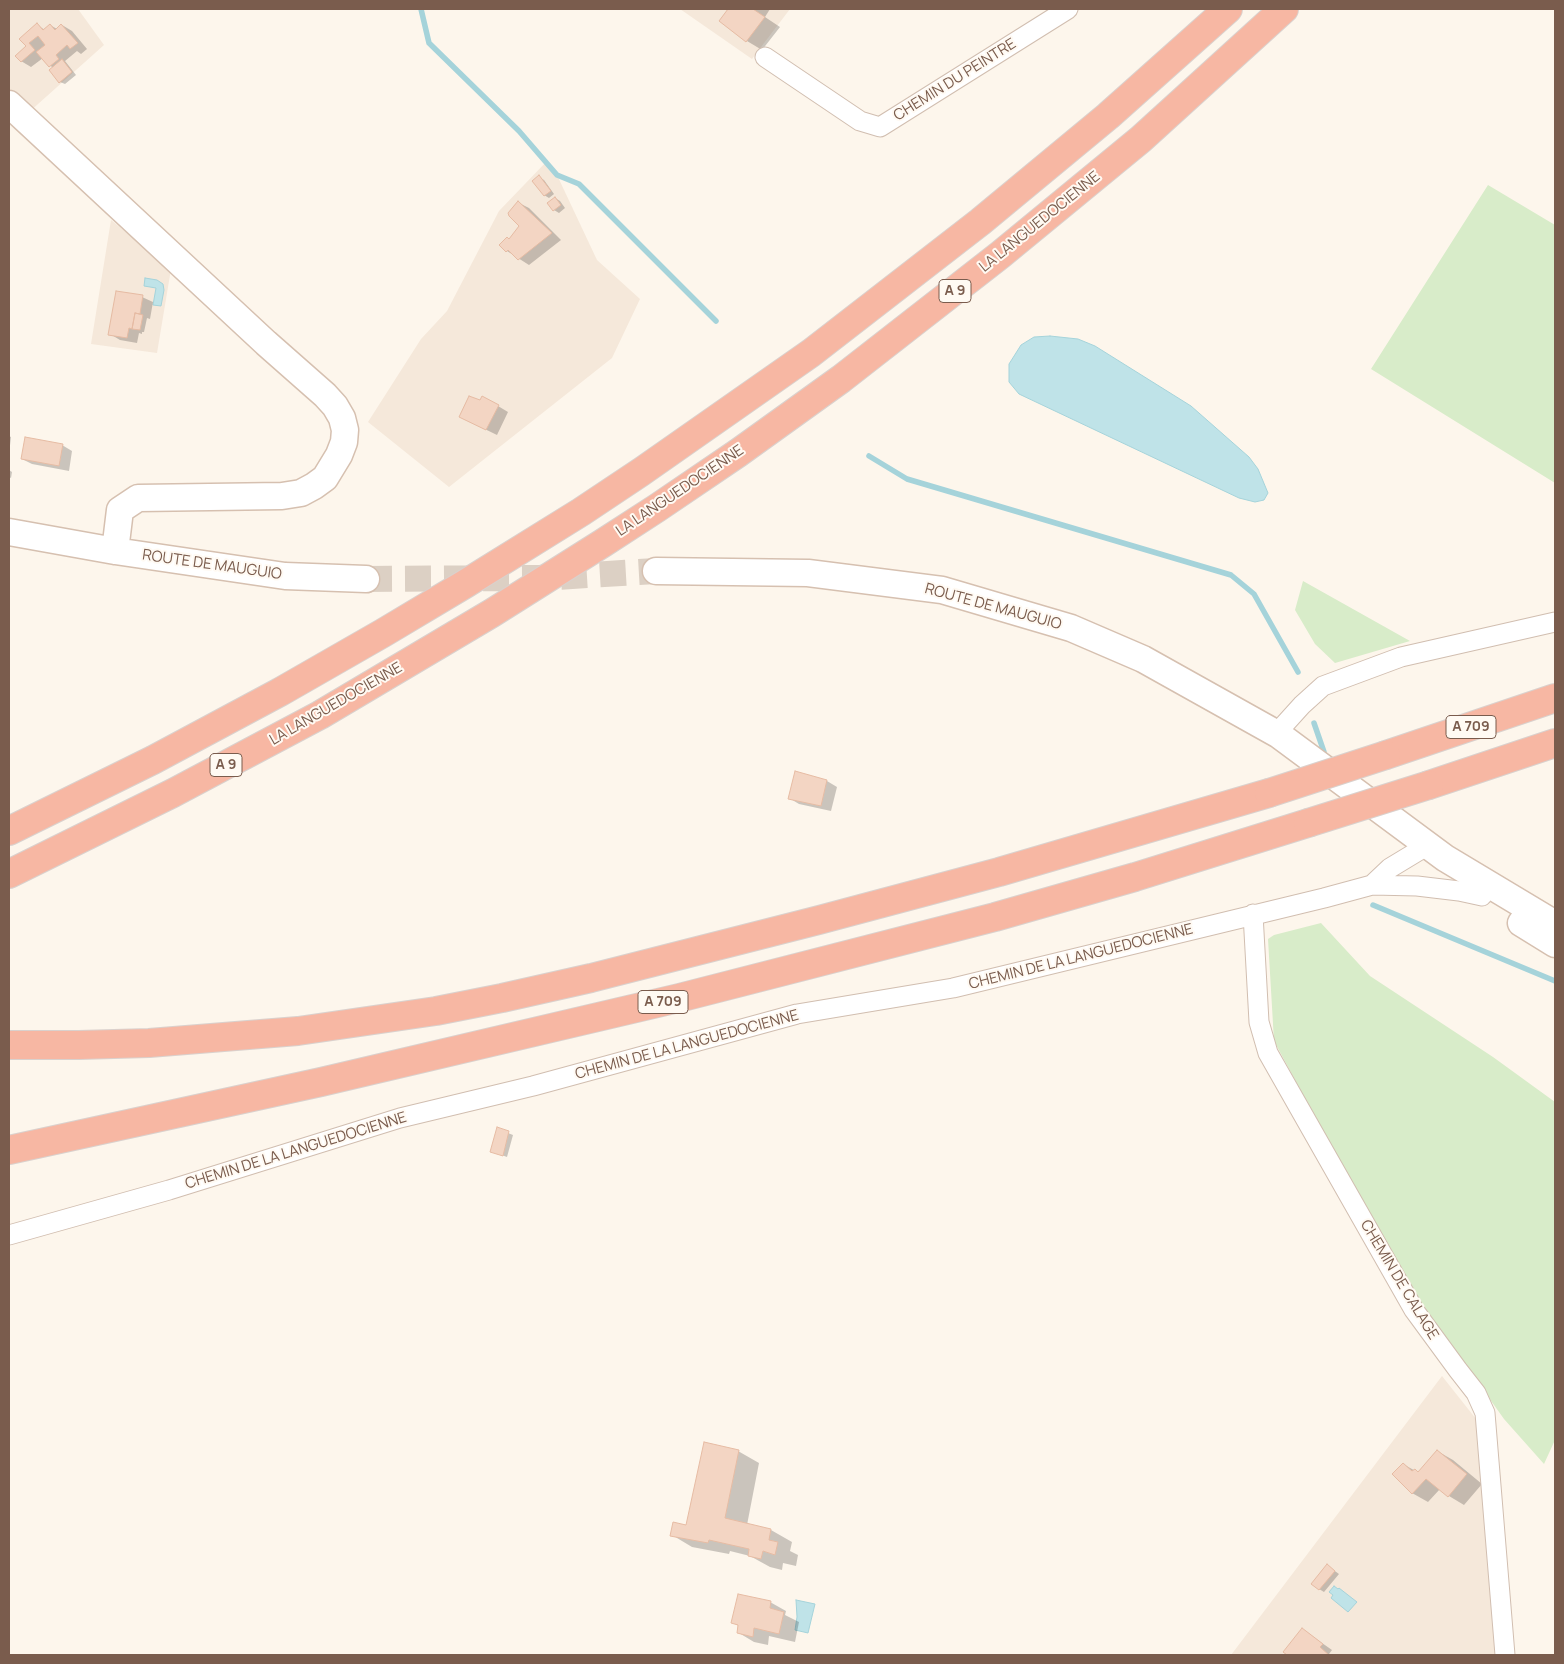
<!DOCTYPE html>
<style>
body{margin:0}
#map{position:relative;width:1564px;height:1664px;overflow:hidden;background:#fdf6ec;font-family:Manrope,sans-serif}
canvas{display:block}
.frame{position:absolute;inset:0;border:10px solid #7a5c4d;pointer-events:none}
</style>
<div id="map">
<canvas width="1564" height="1664"></canvas>
<div class="frame"></div>
</div>
<script>
const c = document.querySelector('canvas').getContext('2d');
c.lineJoin = 'round';
function fillPath(path, color) {
  c.fillStyle = color;
  c.fill(path, 'evenodd');
}
function poly(rows) {
  const path = new Path2D();
  for (const r of rows) {
    path.moveTo(r[0], r[1]);
    for (let i = 2; i < r.length; i += 2) path.lineTo(r[i], r[i + 1]);
  }
  return path;
}
function strokePath(path, color, width, dash) {
  c.strokeStyle = color;
  c.lineWidth = width;
  c.lineCap = dash ? 'butt' : 'round';
  c.setLineDash(dash || []);
  c.stroke(path);
}
function drawText(font, color, halo, rows, align = 'center') {
  c.font = font + ' Manrope,sans-serif';
  c.lineWidth = 4;
  c.setLineDash([]);
  c.textBaseline = 'middle';
  c.strokeStyle = halo;
  c.fillStyle = color;
  for (const [text, x, y, turn = 0] of rows) {
    c.save();
    c.translate(x, y);
    c.rotate((+turn || 0) * Math.PI / 180);
    c.textAlign = isNaN(turn) ? turn : align;
    if (halo) c.strokeText(text, 0, 0);
    c.fillText(text, 0, 0);
    c.restore();
  }
}
const residential = poly([
 [9,9,78,9,104,45,28,113,9,91],
 [680,9,790,9,752,59],
 [547,161,557,175,597,260,640,299,612,358,449,487,368,422,421,339,447,311,499,211],
 [111,220,171,269,157,353,91,344],
 [1442,1376,1480,1424,1495,1655,1231,1655]
]);
const green = poly([
 [1488,185,1555,225,1555,483,1371,369],
 [1303,581,1410,641,1335,663,1315,644,1295,610],
 [1321,923,1370,976,1493,1057,1555,1102,1555,1440,1544,1464,1504,1419,1397,1269,1274,1041,1268,939,1274,935]
]);
const water = poly([
 [145,278,157,280,163,284,164,290,161,306,153,305,156,288,144,286,145,278],
 [1050,336,1078,339,1095,346,1191,406,1249,457,1258,469,1268,493,1264,500,1255,502,1239,498,1019,394,1009,382,1009,364,1021,345,1034,337,1050,336],
 [1334,1586,1338,1589,1339,1588,1357,1602,1348,1612,1331,1598,1333,1595,1329,1592,1334,1586],
 [796,1600,815,1604,808,1633,795,1630,797,1617,796,1600]
]);
const shadow = poly([
 [729,9,770,9,765,17,780,27,762,50,747,41,721,20],
 [37,25,45,30,50,25,57,29,62,25,72,31,87,49,81,54,77,51,65,61,76,75,65,84,60,82,53,68,43,58,31,67,21,61],
 [539,177,544,180,554,194,549,198,544,195],
 [555,198,560,201,565,208,559,213,554,210,549,203],
 [519,203,529,208,561,240,529,265,507,251,509,240,520,226],
 [142,297,153,302,150,319,147,318,144,332,142,332,142,334,139,333,137,343,120,340,110,334],
 [480,402,498,406,508,412,497,435,460,417],
 [9,436,11,437,9,454],
 [62,445,72,451,69,471,32,464,22,459],
 [9,470,12,472,11,478,9,477],
 [827,781,837,787,831,811,799,804,789,798],
 [498,1129,513,1135,507,1157,491,1151],
 [738,1451,759,1463,747,1525,771,1530,792,1542,790,1551,798,1555,796,1566,783,1563,782,1570,770,1567,750,1556,730,1551,729,1554,692,1547,672,1535,687,1527],
 [1437,1451,1453,1460,1482,1484,1464,1505,1449,1496,1440,1489,1428,1502,1412,1493,1403,1464,1419,1473],
 [1332,1569,1339,1574,1324,1592,1319,1589],
 [770,1602,786,1611,785,1615,799,1622,795,1642,769,1636,768,1645,754,1642,739,1633,739,1626,732,1622],
 [1302,1629,1332,1650,1329,1654,1331,1655,1289,1655,1284,1652]
]);
const stream = poly([
 [421,9,429,43,519,131,557,175,579,184,716,321],
 [869,456,907,479,1231,575,1254,594,1298,672],
 [1314,723,1324,752],
 [1373,905,1555,981]
]);
const building = poly([
 [728,9,753,9,765,17,746,42,719,21,728,9],
 [37,23,43,30,50,24,55,30,61,24,78,43,70,49,67,45,56,55,59,59,49,67,36,52,45,45,38,36,29,43,35,50,21,62,15,56,26,46,19,39,37,23],
 [62,59,72,72,59,83,49,70,62,59],
 [539,175,551,191,544,196,532,181,539,175],
 [555,197,561,205,553,211,547,203,555,197],
 [518,201,552,233,518,260,508,250,506,252,499,245,507,237,509,239,519,226,509,216,508,213,518,201],
 [116,291,143,295,140,314,135,313,132,329,129,328,127,338,108,335,116,291],
 [135,313,143,315,140,330,132,329,135,313],
 [469,396,480,400,482,396,499,405,486,430,459,417,469,396],
 [25,437,63,444,59,466,21,459,25,437],
 [795,771,827,780,821,806,788,799,795,771],
 [497,1127,509,1131,503,1156,490,1152,497,1127],
 [704,1442,739,1450,725,1518,771,1529,769,1540,778,1542,775,1555,763,1551,761,1559,748,1556,749,1549,709,1540,708,1543,670,1536,673,1522,686,1525,704,1442],
 [1437,1450,1467,1474,1448,1497,1426,1479,1412,1494,1392,1474,1403,1463,1412,1471,1415,1469,1418,1472,1437,1450],
 [1327,1564,1335,1571,1319,1590,1311,1584,1327,1564],
 [738,1594,771,1601,770,1608,784,1612,779,1634,754,1628,753,1637,737,1633,738,1625,731,1623,738,1594],
 [1302,1628,1323,1644,1320,1647,1329,1655,1287,1655,1283,1652,1302,1628]
]);
const secondaryTunnel = poly([
 [366,579,539,578,656,571]
]);
const street = poly([
 [765,57,860,121,880,127,1068,9],
 [1279,735,1283,726,1302,705,1323,686,1401,657,1555,622],
 [1372,885,1390,868,1428,845],
 [1253,914,1259,1022,1268,1053,1414,1310,1458,1370,1476,1393,1485,1413,1505,1655],
 [9,1235,169,1190,400,1118,533,1086,797,1014,953,988,1324,898,1372,885,1417,886,1459,891,1482,896]
]);
const secondary = poly([
 [9,104,266,343,325,395,335,406,342,418,345,430,344,442,339,455,325,478,314,486,301,493,282,496,138,498,120,510,115,551],
 [9,532,115,551,285,576,366,579],
 [656,571,808,573,942,590,1071,628,1143,659,1279,735,1445,858,1555,924],
 [1521,923,1555,944]
]);
const highway = poly([
 [1386,755,1555,698],
 [1429,785,1555,743],
 [9,831,153,760,280,692,383,633,465,584,581,512,641,472,811,353,980,222,1108,116,1228,9],
 [9,874,173,793,320,715,492,613,603,543,657,508,738,453,841,379,1000,255,1141,139,1284,9],
 [9,1045,79,1045,149,1043,298,1031,436,1011,502,998,591,978,819,920,999,872,1269,793],
 [9,1150,321,1082,679,998,995,917,1135,877,1308,823]
]);
const highwayBridge = poly([
 [1269,793,1386,755],
 [1308,823,1429,785]
]);
const shields = [
 [955,291,32],
 [1471,727,50],
 [226,765,32],
 [663,1002,50]
];
const shieldNames = [
 ["A 9",955,291],
 ["A 709",1471,727],
 ["A 9",226,765],
 ["A 709",663,1002]
];
const streetNames = [
 ["CHEMIN DU PEINTRE",955,80,-32],
 ["LA LANGUEDOCIENNE",1040,222,-39],
 ["LA LANGUEDOCIENNE",680,491,-34],
 ["ROUTE DE MAUGUIO",212,565,8],
 ["ROUTE DE MAUGUIO",993,607,15],
 ["LA LANGUEDOCIENNE",336,704,-30],
 ["CHEMIN DE LA LANGUEDOCIENNE",1081,957,-14],
 ["CHEMIN DE LA LANGUEDOCIENNE",687,1045,-15],
 ["CHEMIN DE LA LANGUEDOCIENNE",296,1151,-17],
 ["CHEMIN DE CALAGE",1399,1280,59]
];
fillPath(residential, '#f5e8da');
fillPath(green, '#d8ecc9');
fillPath(water, '#bfe3e8');
strokePath(water, '#a5d3da', 1);
fillPath(shadow, '#0003');
strokePath(stream, '#a5d3da', 5.5);
fillPath(building, '#f3d5c3');
strokePath(building, '#e6bba3', 1);
strokePath(secondaryTunnel, '#dcd0c4', 26, [26, 13]);
strokePath(street, '#d1beb0', 21);
strokePath(secondary, '#d6c0b0', 29);
strokePath(highway, '#dad1cd', 30);
strokePath(street, '#fff', 19);
strokePath(secondary, '#fff', 26);
strokePath(highway, '#f7b7a3', 28);
strokePath(highwayBridge, '#dad1cd', 30, []);
strokePath(highwayBridge, '#f7b7a3', 28);
for (const [x, y, w] of shields) {
  const box = new Path2D();
  box.roundRect(x - w / 2, y - 11.5, w, 23, 4);
  c.fillStyle = '#fffaf3';
  c.fill(box);
  strokePath(box, '#7a5c4d', 1);
}
drawText('bold 14px', '#7a5c4d', null, shieldNames);
drawText('15px', '#7a5c4d', '#fffaf3', streetNames);
</script>
